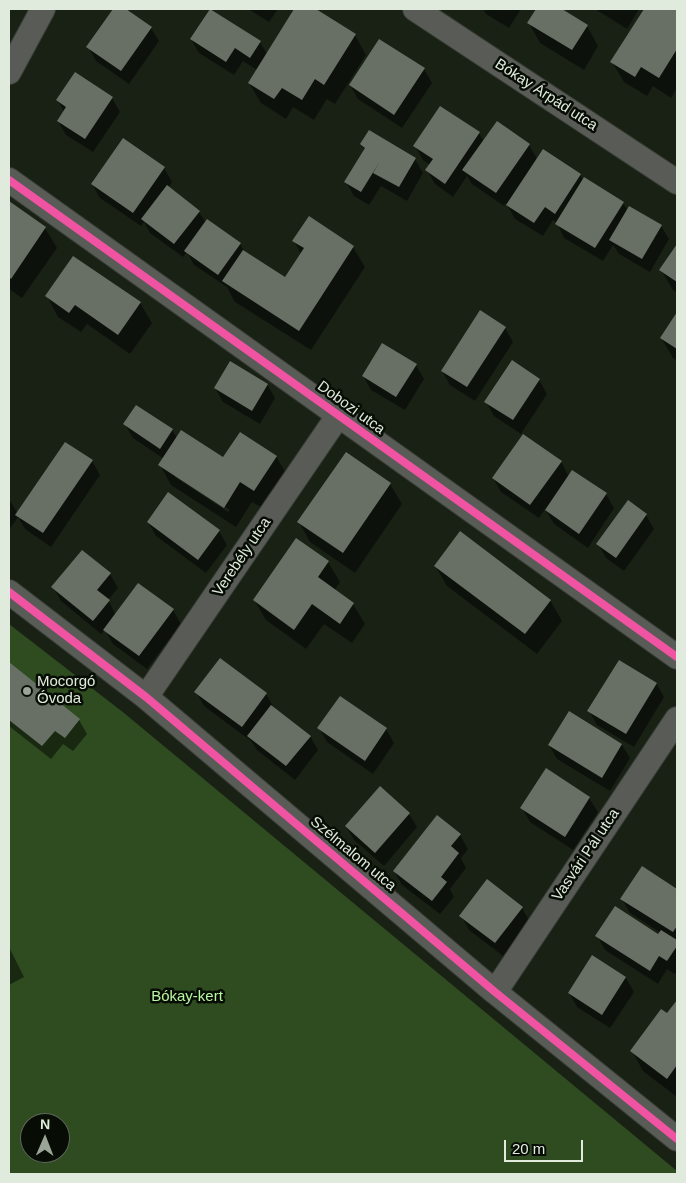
<!DOCTYPE html>
<meta charset="utf-8">
<style>
body{margin:0}
#map{position:relative;width:686px;height:1183px;overflow:hidden;background:#192115;font-family:Helvetica,sans-serif}
canvas{display:block}
.frame{position:absolute;inset:0;border:10px solid #e0ebdd;pointer-events:none}
.north{position:absolute;left:20px;top:1113px;width:50px;height:50px;box-sizing:border-box;background:#070d05;border:1px solid #5e665b;border-radius:50%;rotate:1deg;font-size:14px;font-weight:700;line-height:20px;text-align:center;color:#e0ebdd}
.north::after{content:'';display:block;margin:auto;width:18px;height:22px;background:#9aa497;clip-path:polygon(50% 0,100% 100%,50% 72%,0 100%)}
.scale{position:absolute;left:504px;top:1140px;width:79px;height:22px;box-sizing:border-box;border:2px solid #e0ebdd;border-top:0;padding-left:6px;font-size:15px;line-height:18px;white-space:nowrap;color:#e0ebdd;-webkit-text-stroke:4px #070d05;paint-order:stroke}
</style>
<div id="map">
<canvas width="686" height="1183"></canvas>
<div class="frame"></div>
<div class="north">N</div>
<div class="scale">20 m</div>
</div>
<script>
const c = document.querySelector('canvas').getContext('2d');
c.lineJoin = 'round';
function fillPath(path, color) {
  c.fillStyle = color;
  c.fill(path, 'evenodd');
}
function poly(rows) {
  const path = new Path2D();
  for (const r of rows) {
    path.moveTo(r[0], r[1]);
    for (let i = 2; i < r.length; i += 2) path.lineTo(r[i], r[i + 1]);
  }
  return path;
}
function strokePath(path, color, width, dash) {
  c.strokeStyle = color;
  c.lineWidth = width;
  c.lineCap = dash ? 'butt' : 'round';
  c.setLineDash(dash || []);
  c.stroke(path);
}
function drawText(font, color, halo, rows, align = 'center') {
  c.font = font + ' Helvetica,sans-serif';
  c.lineWidth = 5;
  c.setLineDash([]);
  c.textBaseline = 'middle';
  c.strokeStyle = halo;
  c.fillStyle = color;
  for (const [text, x, y, turn = 0] of rows) {
    c.save();
    c.translate(x, y);
    c.rotate((+turn || 0) * Math.PI / 180);
    c.textAlign = isNaN(turn) ? turn : align;
    if (halo) c.strokeText(text, 0, 0);
    c.fillText(text, 0, 0);
    c.restore();
  }
}
const green = poly([
 [9,624,124,713,677,1171,677,1174,9,1174],
 [30,1123,60,1123,60,1153,30,1153]
]);
const shadow = poly([
 [115,9,124,9,151,28,159,41,129,84,96,61,88,47],
 [248,9,278,9,269,22],
 [295,9,314,9,355,35,366,55,335,104,327,99,314,120,293,107,286,119,261,103,249,83,257,70,243,61,234,75,199,53,191,39,260,42,267,54],
 [483,9,521,9,509,28,486,14],
 [537,9,565,9,563,11,587,26,598,46,584,70,540,43,529,23],
 [595,9,639,9,627,29],
 [645,9,677,9,677,88,671,98,653,86,647,96,624,82,612,62],
 [424,69,432,83,402,128,358,99,350,85],
 [112,98,120,112,93,152,66,135,58,121,64,112,58,100],
 [497,123,529,145,537,159,543,151,580,175,583,180,623,203,628,211,661,226,669,239,650,272,619,254,613,245,603,261,564,238,557,223,553,220,543,236,515,219,506,203,504,206,472,184,467,176,453,197,435,184,427,170,430,165,423,160,415,146,479,133,484,142],
 [361,144,415,159,423,173,407,201,381,186,369,205,354,196,346,182,365,150],
 [164,168,172,182,168,188,199,212,206,223,240,244,245,252,286,279,301,254,294,241,353,247,365,267,311,350,235,302,227,287,194,265,187,252,183,257,150,233,144,222,141,226,100,198,92,184],
 [9,203,45,228,57,248,22,298,9,289],
 [677,246,677,293,673,290,661,270],
 [74,258,140,303,152,323,130,354,87,324,81,332,58,317,47,296],
 [677,314,677,361,673,358,661,338],
 [505,328,513,342,475,401,450,385,442,371],
 [416,365,424,379,405,410,371,390,363,376],
 [539,380,547,394,521,434,494,416,486,402],
 [267,384,275,398,260,424,223,402,215,388],
 [125,424,172,430,177,438,223,459,276,456,288,477,266,510,252,502,236,527,171,485,160,465,164,459,133,438],
 [175,474,230,510,228,512,175,477],
 [346,454,390,484,402,504,355,573,310,542,299,522],
 [92,461,100,475,51,547,25,529,18,517,9,530,9,499,18,514],
 [561,461,569,477,573,472,606,494,614,508,588,548,554,524,545,509,539,518,501,492,493,478],
 [628,502,646,515,654,529,624,571,606,558,598,544],
 [148,522,219,531,227,545,206,573,156,536],
 [297,540,328,562,340,582,334,591,353,604,365,624,352,643,324,624,306,649,266,620,254,600],
 [435,566,550,600,562,621,537,654,447,586],
 [110,574,118,588,108,600,116,615,173,610,181,624,147,669,113,644,105,630,101,634,61,601,53,587],
 [220,660,266,694,274,708,310,736,318,750,295,780,257,750,251,741,204,706,196,692],
 [9,663,79,720,87,734,73,751,63,744,51,759,9,726],
 [656,683,664,697,634,747,597,725,589,711],
 [340,697,386,729,394,743,373,774,327,742,319,728],
 [549,745,622,745,630,758,610,791,557,759],
 [546,770,589,798,598,812,573,850,530,822,522,808],
 [409,814,417,827,384,866,354,840,346,826],
 [460,835,468,849,461,858,466,868,450,889,454,897,440,914,402,885,394,871],
 [642,868,677,890,677,971,675,974,667,969,658,984,605,950,597,936,659,936,661,933,630,913,622,899],
 [522,908,530,922,503,956,469,930,461,916],
 [9,947,24,977,9,985],
 [592,957,626,978,634,992,610,1028,577,1007,569,993],
 [677,1002,677,1097,643,1071,632,1051,668,1015]
]);
const building = poly([
 [113,9,126,9,152,27,121,71,86,47],
 [210,9,261,41,250,58,235,48,226,62,190,39],
 [294,9,316,9,356,34,324,85,315,79,302,100,282,88,274,99,248,83],
 [536,9,562,9,588,25,572,50,527,23],
 [644,9,677,9,677,49,659,78,641,67,635,77,610,62],
 [379,39,425,68,394,115,349,85],
 [75,72,113,97,85,139,57,121,66,107,56,100],
 [440,106,480,132,445,184,425,170,433,159,413,146],
 [497,121,530,144,496,193,462,170],
 [369,130,416,158,399,187,373,173,380,161,361,192,344,182,365,148,360,144],
 [123,138,165,167,133,213,91,184],
 [543,149,581,174,555,214,545,207,534,223,506,205],
 [584,177,624,202,595,248,555,224],
 [167,185,200,211,174,244,141,219],
 [9,201,46,227,11,279,9,277],
 [629,206,662,225,642,259,609,240],
 [309,216,354,246,299,331,222,281,243,250,285,277,304,248,292,241],
 [207,219,241,243,218,275,184,251],
 [677,244,677,282,659,270],
 [73,256,141,302,118,335,75,305,69,313,45,296],
 [480,310,506,327,467,387,441,371],
 [677,312,677,349,660,338],
 [382,343,417,364,396,397,362,376],
 [512,360,540,379,513,420,484,402],
 [230,361,268,384,252,411,214,388],
 [136,405,173,429,160,449,123,424],
 [181,430,223,457,240,432,277,456,254,491,240,482,224,508,158,465],
 [523,434,562,461,530,505,492,478],
 [65,442,93,460,43,533,15,515],
 [346,452,391,483,343,553,297,522],
 [572,470,607,493,579,534,545,510],
 [168,492,220,530,198,560,147,522],
 [628,500,647,514,616,558,596,544],
 [460,531,551,600,525,634,434,566],
 [296,538,329,561,318,577,354,603,340,624,312,604,294,630,253,600],
 [82,550,111,573,97,590,110,600,93,621,51,587],
 [138,583,174,609,139,656,103,630],
 [220,658,267,693,242,727,194,692],
 [619,660,657,683,626,734,587,711],
 [9,662,80,719,65,738,55,731,42,746,9,720],
 [340,696,387,728,365,761,317,728],
 [271,705,311,736,286,766,247,736],
 [569,711,622,744,602,778,548,745],
 [546,768,590,797,565,837,520,808],
 [380,786,410,813,375,853,345,826],
 [437,815,461,834,451,846,459,853,441,877,447,882,432,901,393,871],
 [642,866,677,889,677,926,673,932,620,899],
 [487,879,523,907,495,943,459,916],
 [615,906,658,934,661,930,677,940,677,946,667,961,659,956,650,971,595,936],
 [592,955,626,977,602,1015,568,993],
 [677,1000,677,1065,667,1079,630,1051,661,1009,667,1013]
]);
const minor = poly([
 [415,9,677,182],
 [9,72,43,9],
 [9,180,677,657],
 [9,592,146,697,495,992,677,1139],
 [146,697,338,416],
 [495,992,677,719]
]);
const cycleway = poly([
 [9,180,677,657],
 [9,592,146,697,495,992,677,1139]
]);
const markers = [
 [27,691,5,"#9aa497"]
];
const streetNames = [
 ["Bókay Árpád utca",546,95,33],
 ["Dobozi utca",351,408,36],
 ["Verebély utca",242,557,-56],
 ["Szélmalom utca",353,854,40],
 ["Vasvári Pál utca",586,855,-56]
];
const poiNames = [
 ["Mocorgó",37,682],
 ["Óvoda",37,699]
];
const parkNames = [
 ["Bókay-kert",187,997]
];
fillPath(green, '#2e4c20');
fillPath(shadow, '#0007');
fillPath(building, '#687065');
strokePath(minor, '#363c32', 26);
strokePath(minor, '#585b56', 24);
strokePath(cycleway, '#f153a3', 8);
for (const [x, y, r, color] of markers) {
  const dot = new Path2D();
  dot.arc(x, y, r, 0, 2 * Math.PI);
  c.fillStyle = color;
  c.fill(dot);
  strokePath(dot, '#070d05', 2);
}
drawText('15px', '#e0ebdd', '#070d05', streetNames);
drawText('15px', '#e0ebdd', '#070d05', poiNames, 'left');
drawText('15px', '#b8f69f', '#070d05', parkNames);
</script>
